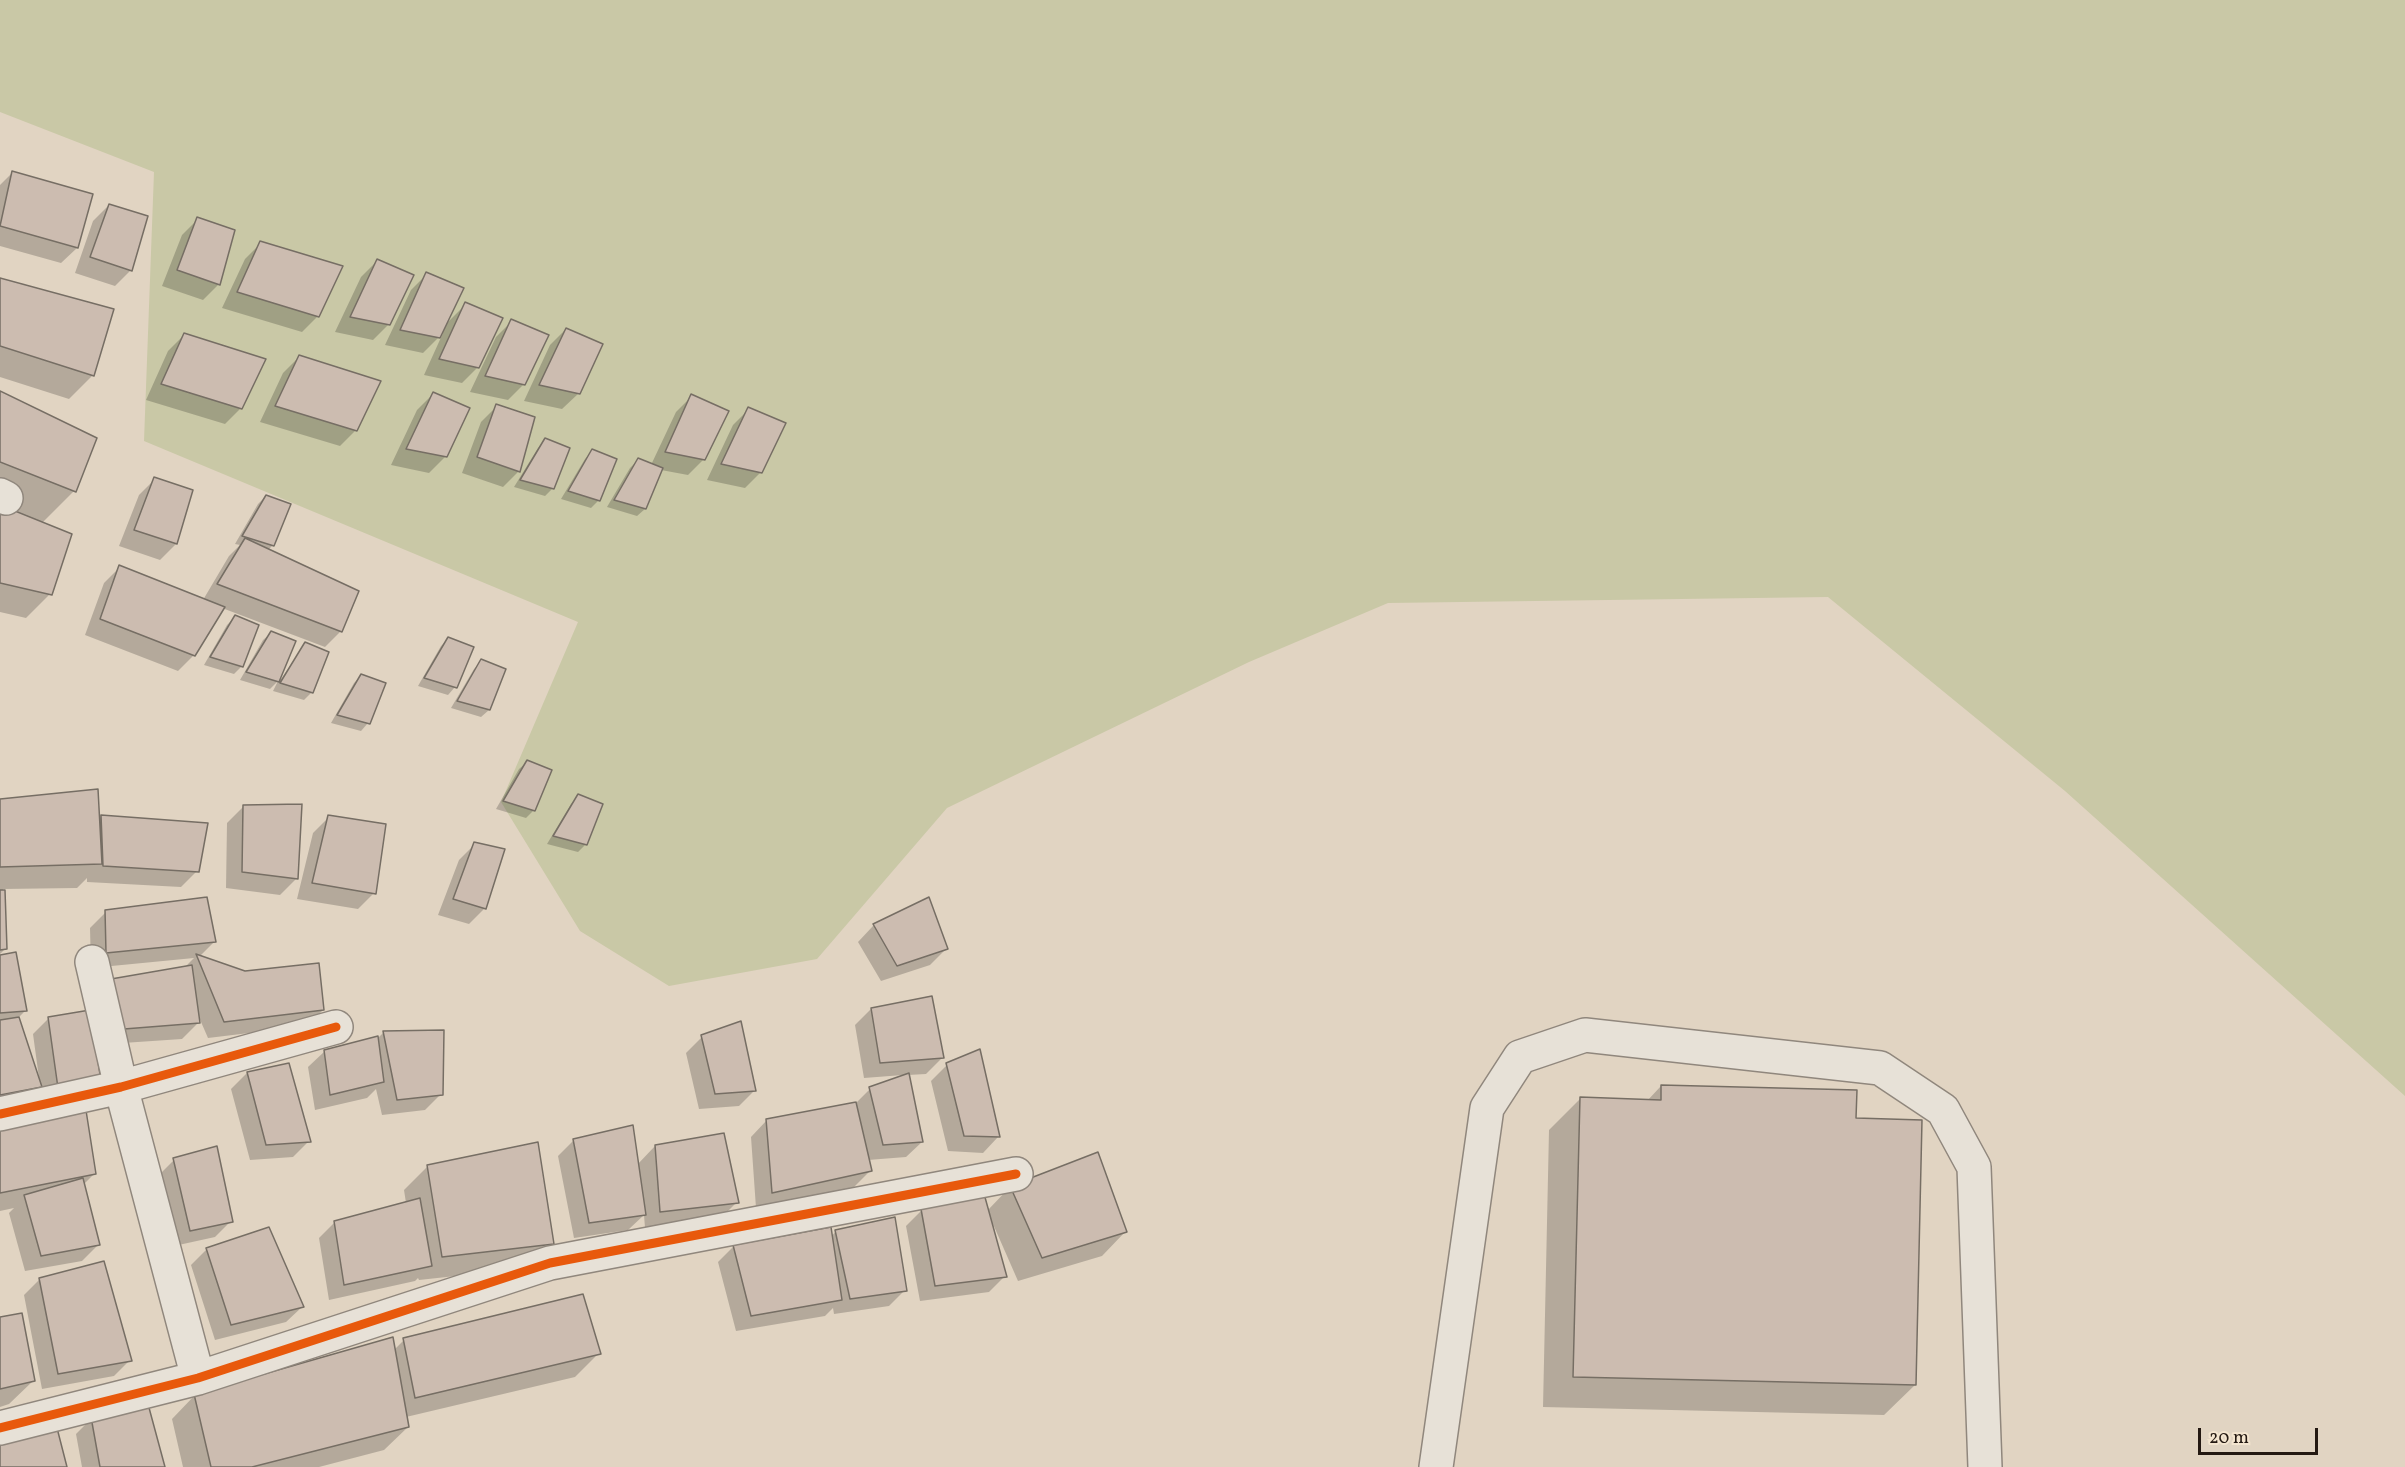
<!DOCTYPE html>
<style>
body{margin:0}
#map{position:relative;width:2405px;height:1467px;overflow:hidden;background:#e1d4c2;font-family:Vollkorn,serif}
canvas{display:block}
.scale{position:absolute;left:2198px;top:1428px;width:120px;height:27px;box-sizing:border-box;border:3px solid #241912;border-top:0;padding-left:8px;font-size:18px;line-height:21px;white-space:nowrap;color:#241912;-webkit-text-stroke:4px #f4e5cf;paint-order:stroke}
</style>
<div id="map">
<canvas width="2405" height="1467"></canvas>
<div class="scale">20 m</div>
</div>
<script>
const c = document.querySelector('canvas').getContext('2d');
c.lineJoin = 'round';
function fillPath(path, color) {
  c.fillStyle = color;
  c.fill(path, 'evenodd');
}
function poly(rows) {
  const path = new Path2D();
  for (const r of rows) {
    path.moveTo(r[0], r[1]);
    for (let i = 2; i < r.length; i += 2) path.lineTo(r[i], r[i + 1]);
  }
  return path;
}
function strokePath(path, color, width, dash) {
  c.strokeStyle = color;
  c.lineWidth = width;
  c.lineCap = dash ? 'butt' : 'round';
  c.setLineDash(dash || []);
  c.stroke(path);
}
const green = poly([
 [0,0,2405,0,2405,1096,2065,791,1828,597,1388,603,1249,662,947,808,817,959,669,986,580,931,501,802,578,622,144,441,154,172,0,112]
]);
const shadow = poly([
 [12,173,77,248,61,263,0,246,0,185],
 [109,205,131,270,115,286,75,273,93,221],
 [198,219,219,284,203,300,162,286,182,235],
 [261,243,318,316,302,332,222,308,245,259],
 [377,261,389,324,373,340,335,332,361,277],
 [427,274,446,324,466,304,478,367,462,383,424,375,443,333,423,353,385,345,411,290],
 [0,279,93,375,69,399,0,377],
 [512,321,524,384,508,400,470,392,496,337],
 [566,329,579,393,562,409,524,401,550,345],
 [184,335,241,408,225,424,146,400,168,351],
 [299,357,356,430,340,446,260,422,283,373],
 [0,393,74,491,42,523,50,594,26,618,0,612],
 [433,394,445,457,429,473,391,465,417,410],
 [692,396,704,459,688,475,661,470,645,509,637,516,607,507,630,468,638,460,651,465,676,412],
 [497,406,519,471,503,487,462,473,481,422],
 [749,409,761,472,745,488,707,480,733,425],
 [545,440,568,449,552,489,545,496,514,487,538,448],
 [592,451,599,500,591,508,561,499,585,459],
 [155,479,176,544,160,560,119,546,139,495],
 [266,496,273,545,268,550,341,631,325,647,222,608,194,655,178,671,85,635,104,583,120,567,203,600,229,556,240,545,235,544,258,504],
 [235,617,242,666,234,674,204,665,227,625],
 [271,633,281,679,305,644,312,692,304,700,273,691,278,681,270,689,240,680,263,640],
 [449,638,455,687,448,695,418,686,441,646],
 [482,661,489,710,481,717,451,708,474,669],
 [362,675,368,723,361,731,331,723,354,683],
 [527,762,534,810,526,818,496,809,519,769],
 [579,796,585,845,578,852,547,844,571,804],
 [0,800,98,820,101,817,197,871,181,887,87,882,87,878,77,888,3,889,6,948,0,954],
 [243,807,296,879,280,895,226,888,227,823],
 [329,817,374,893,358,909,297,899,313,833],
 [475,844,485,908,469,924,438,915,459,860],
 [928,899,946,949,930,965,881,981,858,942,873,926],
 [106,912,214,942,199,957,323,1010,307,1026,208,1038,198,1015,198,1023,182,1039,108,1044,194,958,91,968,90,928],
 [0,956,25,1011,18,1018,39,1078,33,1034,49,1018,99,1081,43,1103,40,1086,24,1103,0,1107],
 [871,1009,942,1058,926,1074,908,1075,922,1142,906,1157,868,1160,870,1171,854,1187,756,1208,751,1137,767,1120,855,1104,870,1089,903,1075,864,1078,855,1025],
 [442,1031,441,1094,425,1110,382,1115,376,1089,367,1098,315,1110,308,1067,325,1051,377,1039,383,1033],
 [702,1037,755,1090,739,1106,699,1109,686,1053],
 [947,1065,998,1137,983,1153,948,1151,931,1081],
 [247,1073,309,1141,293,1157,250,1160,231,1089],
 [1661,1086,1855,1120,1915,1385,1884,1415,1543,1407,1549,1130,1580,1099,1647,1101],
 [0,1119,95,1173,83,1185,98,1245,82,1261,25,1271,9,1213,14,1208,0,1211],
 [574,1140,637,1165,655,1146,737,1202,721,1218,645,1228,644,1215,628,1230,574,1238,558,1156],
 [174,1160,231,1221,215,1237,174,1246,158,1176],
 [428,1166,552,1244,529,1268,419,1280,418,1278,415,1281,329,1300,319,1238,335,1222,406,1203,404,1190],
 [1010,1187,1125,1232,1102,1256,1018,1281,993,1224,1005,1276,989,1292,920,1301,906,1226,922,1210,987,1211],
 [836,1231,905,1290,889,1306,834,1314,833,1308,825,1316,736,1331,718,1262,734,1246,831,1237],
 [207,1249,302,1307,286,1322,215,1340,191,1265],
 [40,1279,130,1360,114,1376,42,1389,24,1295],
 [0,1319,33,1381,9,1404,0,1407],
 [404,1340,599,1353,575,1377,406,1417,408,1427,384,1450,319,1467,183,1467,172,1419,195,1395,394,1350],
 [92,1418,164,1467,82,1467,76,1434]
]);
const building = poly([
 [12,171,93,194,78,248,0,226,12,171],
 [109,204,148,216,132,271,90,257,109,204],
 [197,217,235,230,220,285,177,270,197,217],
 [260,241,343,266,319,317,237,292,260,241],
 [377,259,414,275,390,325,350,317,377,259],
 [426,272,464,288,440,338,400,330,426,272],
 [0,278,114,309,94,376,0,346,0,278],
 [465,302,503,318,479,368,439,359,465,302],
 [511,319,549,335,525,385,485,376,511,319],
 [566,328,603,344,580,394,539,385,566,328],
 [184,333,266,359,242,409,161,384,184,333],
 [299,355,381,381,357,431,275,406,299,355],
 [0,391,97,438,76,492,0,462,0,391],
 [433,392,470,408,447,457,406,449,433,392],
 [691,394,729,411,705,460,665,452,691,394],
 [496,404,535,417,520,472,477,457,496,404],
 [748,407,786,423,762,473,721,464,748,407],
 [545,438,570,448,554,489,520,480,545,438],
 [592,449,617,459,600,501,568,491,592,449],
 [638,458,663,468,646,509,614,500,638,458],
 [154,477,193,490,177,544,134,530,154,477],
 [266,495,291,504,274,546,242,536,266,495],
 [0,505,72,534,52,595,0,583,0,505],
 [245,538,359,591,342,632,217,584,245,538],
 [119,565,225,607,195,656,100,619,119,565],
 [235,615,259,625,243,667,210,657,235,615],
 [271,631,296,641,279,682,246,672,271,631],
 [448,637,474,647,457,688,424,678,448,637],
 [305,642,329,652,313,693,280,683,305,642],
 [481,659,506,669,490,710,457,701,481,659],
 [361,674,386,683,370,724,337,715,361,674],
 [527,760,552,770,535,811,503,801,527,760],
 [98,789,102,864,0,867,0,799,98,789],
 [578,794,603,804,587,845,553,836,578,794],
 [302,804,298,879,242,872,243,805,302,804],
 [101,815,208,823,199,872,103,866,101,815],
 [328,815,386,824,376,894,312,883,328,815],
 [474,842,505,849,486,909,453,899,474,842],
 [0,890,5,890,7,949,0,950,0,890],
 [207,897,216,942,106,953,105,910,207,897],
 [929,897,948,949,897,966,873,924,929,897],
 [16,952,27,1011,0,1013,0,955,16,952],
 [196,954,245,971,319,963,324,1010,224,1022,196,954],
 [192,965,200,1023,124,1029,111,979,192,965],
 [932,996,944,1058,880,1063,871,1008,932,996],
 [90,1010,101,1081,58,1088,48,1017,90,1010],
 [19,1017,42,1087,0,1095,0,1020,19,1017],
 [741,1021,756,1091,715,1094,701,1035,741,1021],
 [444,1030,443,1095,397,1100,383,1031,444,1030],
 [378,1036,384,1082,330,1095,324,1050,378,1036],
 [980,1049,1000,1137,964,1136,946,1063,980,1049],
 [289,1063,311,1142,266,1145,247,1072,289,1063],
 [909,1073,923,1142,883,1145,869,1087,909,1073],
 [1661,1085,1857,1090,1856,1118,1922,1120,1916,1385,1573,1377,1580,1097,1661,1100,1661,1085],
 [856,1102,872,1171,772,1193,766,1119,856,1102],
 [85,1104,96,1174,0,1193,0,1118,85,1104],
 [633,1125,646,1215,589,1223,573,1139,633,1125],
 [724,1133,739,1203,660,1212,655,1145,724,1133],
 [538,1142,554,1244,442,1257,427,1165,538,1142],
 [217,1146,233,1222,190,1231,173,1158,217,1146],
 [1098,1152,1127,1232,1042,1258,1010,1186,1098,1152],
 [83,1178,100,1245,41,1256,24,1195,83,1178],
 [983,1190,1007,1277,935,1286,921,1209,983,1190],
 [420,1198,432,1266,344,1285,334,1221,420,1198],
 [895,1217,907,1291,850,1299,835,1230,895,1217],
 [269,1227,304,1307,231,1325,206,1248,269,1227],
 [831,1227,842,1300,751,1316,733,1245,831,1227],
 [104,1261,132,1361,58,1374,39,1278,104,1261],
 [583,1294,601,1354,415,1398,403,1338,583,1294],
 [22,1313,35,1381,0,1389,0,1317,22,1313],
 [393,1337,409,1427,252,1467,211,1467,194,1394,393,1337],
 [148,1404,165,1467,100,1467,91,1417,148,1404],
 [57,1428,67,1467,0,1467,0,1441,57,1428]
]);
const minor = poly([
 [0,495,6,498],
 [92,962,121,1087,198,1378],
 [0,1114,121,1087,336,1027],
 [0,1428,198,1378,550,1263,1016,1174],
 [1436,1467,1487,1108,1520,1057,1585,1035,1880,1068,1943,1110,1974,1167,1985,1467]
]);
const cycleway = poly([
 [0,1114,121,1087,336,1027],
 [0,1428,198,1378,550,1263,1016,1174]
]);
fillPath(green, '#c9c8a6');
fillPath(shadow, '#0003');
fillPath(building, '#ccbcb0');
strokePath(building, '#766e64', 1.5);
strokePath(minor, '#90877d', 36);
strokePath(minor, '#e7e1d7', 33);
strokePath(cycleway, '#e8590c', 9);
</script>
